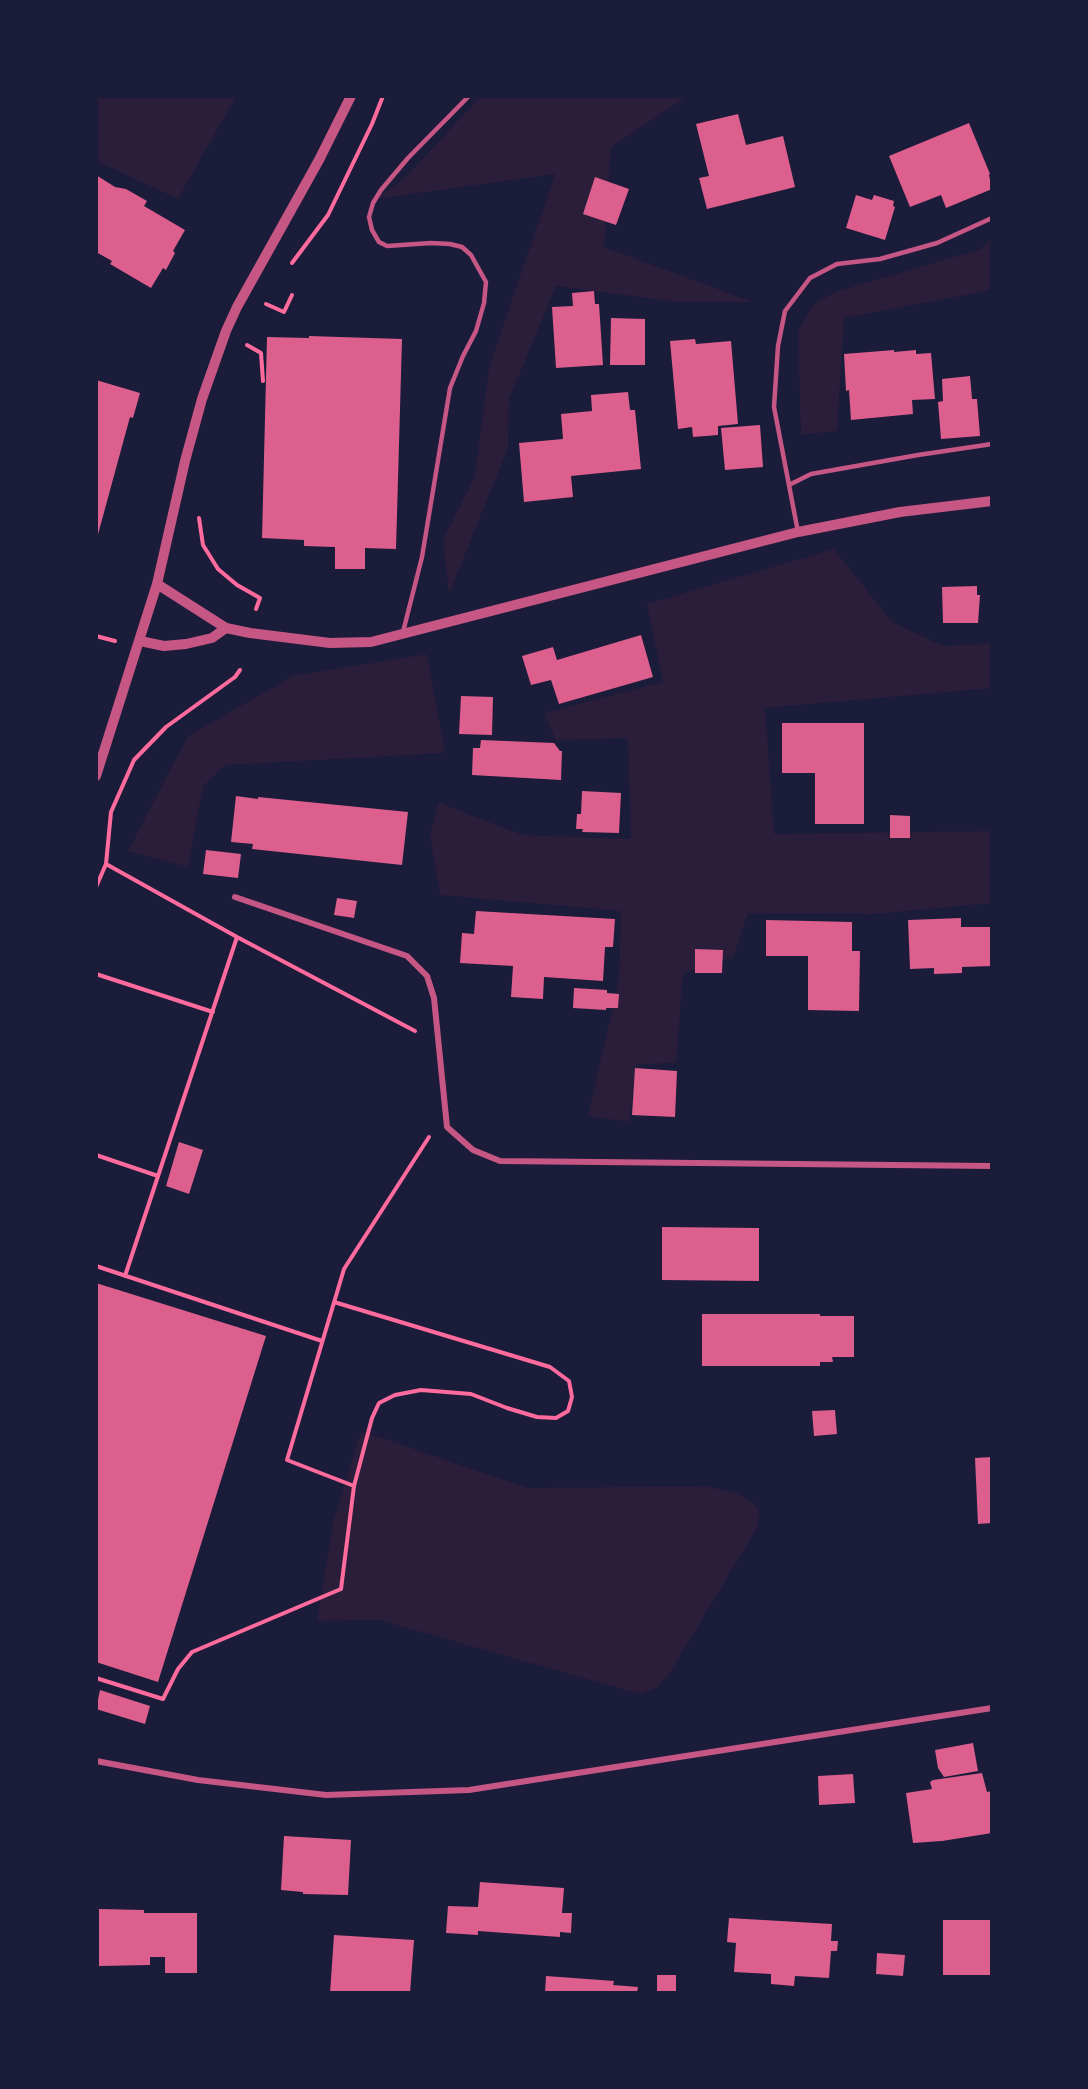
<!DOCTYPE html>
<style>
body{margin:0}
#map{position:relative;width:1088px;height:2089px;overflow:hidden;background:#1b1b3a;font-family:Rubik,sans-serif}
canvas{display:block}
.frame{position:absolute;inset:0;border:98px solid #1b1b3a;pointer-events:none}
</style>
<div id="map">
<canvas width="1088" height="2089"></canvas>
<div class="frame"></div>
</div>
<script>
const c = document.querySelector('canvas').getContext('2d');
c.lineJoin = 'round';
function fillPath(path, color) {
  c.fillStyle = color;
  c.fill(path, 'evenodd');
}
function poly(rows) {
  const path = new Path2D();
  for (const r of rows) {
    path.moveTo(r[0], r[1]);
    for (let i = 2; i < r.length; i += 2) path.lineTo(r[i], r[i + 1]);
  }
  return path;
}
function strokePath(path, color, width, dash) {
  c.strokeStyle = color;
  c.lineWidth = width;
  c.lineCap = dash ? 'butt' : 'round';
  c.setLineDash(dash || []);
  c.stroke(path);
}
const green = poly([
 [96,96,236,96,178,199,96,161],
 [481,96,688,96,611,147,604,247,753,302,678,302,556,286,509,399,508,448,449,594,443,540,475,476,489,368,555,174,375,199,404,179],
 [992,238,992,290,844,318,837,431,801,435,798,331,813,305,835,292,981,249],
 [834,549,892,622,943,646,992,644,992,688,765,708,774,834,992,831,992,903,863,915,864,913,748,914,733,957,683,973,676,1063,636,1064,629,1122,588,1116,619,980,621,911,440,895,430,836,438,802,522,835,631,839,628,738,556,740,544,713,663,682,647,604],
 [427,654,445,753,225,765,203,786,188,867,128,851,188,736,293,676],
 [361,1431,528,1488,706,1486,738,1494,754,1503,759,1511,758,1526,669,1674,657,1688,640,1694,379,1620,317,1621,333,1523]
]);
const building = poly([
 [738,114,746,145,783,136,795,187,707,209,699,178,709,176,696,124],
 [969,123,990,174,989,175,992,189,946,208,941,195,910,207,889,156],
 [96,175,115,187,126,189,147,201,144,206,185,230,173,251,175,253,166,270,163,268,151,288,110,264,112,261,96,252],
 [595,177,629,189,616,225,583,214],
 [856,195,872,200,874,195,894,201,893,206,895,207,885,240,846,228],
 [594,291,595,304,599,304,603,365,556,368,552,307,573,306,572,293],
 [611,318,645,319,645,365,610,365],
 [309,336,402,339,396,549,365,548,365,569,335,569,335,547,304,546,304,540,262,538,267,337,309,338],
 [695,339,696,344,731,341,738,424,718,426,718,435,693,437,692,427,678,429,670,341],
 [894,350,894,352,916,350,916,354,931,353,935,399,912,400,913,414,851,420,849,390,846,391,844,354],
 [970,376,972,399,977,399,980,436,941,439,938,402,943,401,942,379],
 [96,380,140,393,133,418,130,417,97,538],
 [628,392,630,410,635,410,641,469,571,476,573,497,524,502,519,443,563,439,561,414,592,411,591,395],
 [760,425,763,467,725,470,721,428],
 [977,586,977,595,980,595,978,623,943,623,942,587],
 [641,635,653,677,559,704,551,680,531,685,522,656,553,647,557,660],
 [461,696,493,697,492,735,459,734],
 [782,723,864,723,864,824,815,824,815,773,782,773],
 [481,740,554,743,560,751,562,751,561,780,472,775,473,748,480,748],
 [582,791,621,793,619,833,582,832,583,829,576,829,577,814,581,814],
 [236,796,258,799,258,797,408,812,402,865,252,849,253,844,231,842],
 [890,815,910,816,910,838,890,838],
 [206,850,241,854,238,878,203,874],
 [337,898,357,901,354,918,334,915],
 [476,911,615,919,613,947,605,947,603,981,544,977,543,999,511,997,513,966,460,963,462,933,474,934],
 [961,918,961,927,992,927,992,966,962,967,962,973,934,974,934,968,910,969,908,920],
 [766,920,852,922,852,951,860,951,859,1011,808,1010,808,956,766,956],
 [695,949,723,950,722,973,695,973],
 [574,988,607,990,607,993,619,994,618,1008,606,1008,606,1010,573,1008],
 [635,1068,677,1071,675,1117,632,1115],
 [179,1142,203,1150,189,1194,166,1186],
 [662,1227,759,1228,759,1281,662,1280],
 [96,1283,266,1336,158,1682,96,1662],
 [702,1314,820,1314,820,1316,854,1316,854,1357,832,1357,833,1362,820,1362,820,1366,702,1366],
 [835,1410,837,1434,814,1436,812,1411],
 [992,1457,992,1523,978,1524,975,1458],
 [100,1690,150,1706,145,1724,96,1709],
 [973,1743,978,1771,944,1777,938,1768,935,1750],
 [982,1773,987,1792,992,1791,992,1833,942,1841,913,1843,906,1793,932,1789,930,1782,933,1780],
 [853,1774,855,1803,819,1805,818,1776],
 [284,1836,351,1840,348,1895,303,1894,303,1892,281,1890],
 [480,1882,564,1888,562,1913,572,1913,571,1933,560,1932,560,1937,478,1931,478,1935,446,1933,448,1906,478,1907],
 [99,1909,144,1910,144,1913,197,1913,197,1973,165,1973,165,1957,150,1957,150,1965,99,1966],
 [729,1918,832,1924,831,1941,838,1941,837,1951,831,1951,829,1978,795,1976,794,1986,771,1984,771,1974,734,1972,736,1943,727,1942],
 [943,1920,992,1920,992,1975,943,1975],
 [334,1935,414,1940,410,1993,330,1993],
 [877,1953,905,1955,903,1976,876,1974],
 [657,1975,676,1975,676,1993,657,1993],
 [546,1976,614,1981,613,1985,638,1987,637,1993,545,1993]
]);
const path = poly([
 [292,263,328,215,372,124,383,96],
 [266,304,284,312,292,295],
 [247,345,261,353,263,381],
 [199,518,203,545,218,569,237,585,260,598,256,609],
 [96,636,115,641],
 [106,864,237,937,415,1031],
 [96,887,106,864,111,812,134,760,166,727,235,677,240,670],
 [96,974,213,1012],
 [96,1155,158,1176],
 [96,1266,322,1341],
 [125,1276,237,937],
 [354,1486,287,1460,344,1269,429,1137],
 [96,1678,163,1699,178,1669,192,1652,341,1589,354,1486,372,1418,379,1403,395,1395,421,1390,471,1394,507,1408,537,1417,556,1418,568,1411,572,1397,569,1381,550,1367,334,1302]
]);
const service = poly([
 [789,485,811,474,918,455,992,444],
 [798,532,774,407,778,346,785,311,810,278,837,264,880,259,937,243,992,218],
 [403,632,422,557,450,388,463,356,476,331,484,303,486,282,471,255,462,247,450,244,431,243,387,246,379,242,372,230,369,217,373,203,381,190,408,158,469,96]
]);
const minor = poly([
 [235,897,407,956,427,976,434,998,447,1127,473,1150,500,1161,992,1166],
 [96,1761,198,1780,326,1795,469,1790,992,1708]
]);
const tertiary = poly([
 [157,584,226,628,250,633,330,643,371,642,798,532,900,512,992,501],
 [140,641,164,646,186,644,212,638,226,628],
 [96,776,157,584,185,461,202,399,226,331,237,307,319,160,351,96]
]);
fillPath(green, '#2a1e3b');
fillPath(building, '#dd5f8e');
strokePath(path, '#ff6b9d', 4);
strokePath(service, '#c65784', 4.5);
strokePath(minor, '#c65784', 6);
strokePath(tertiary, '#c65784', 10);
</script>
